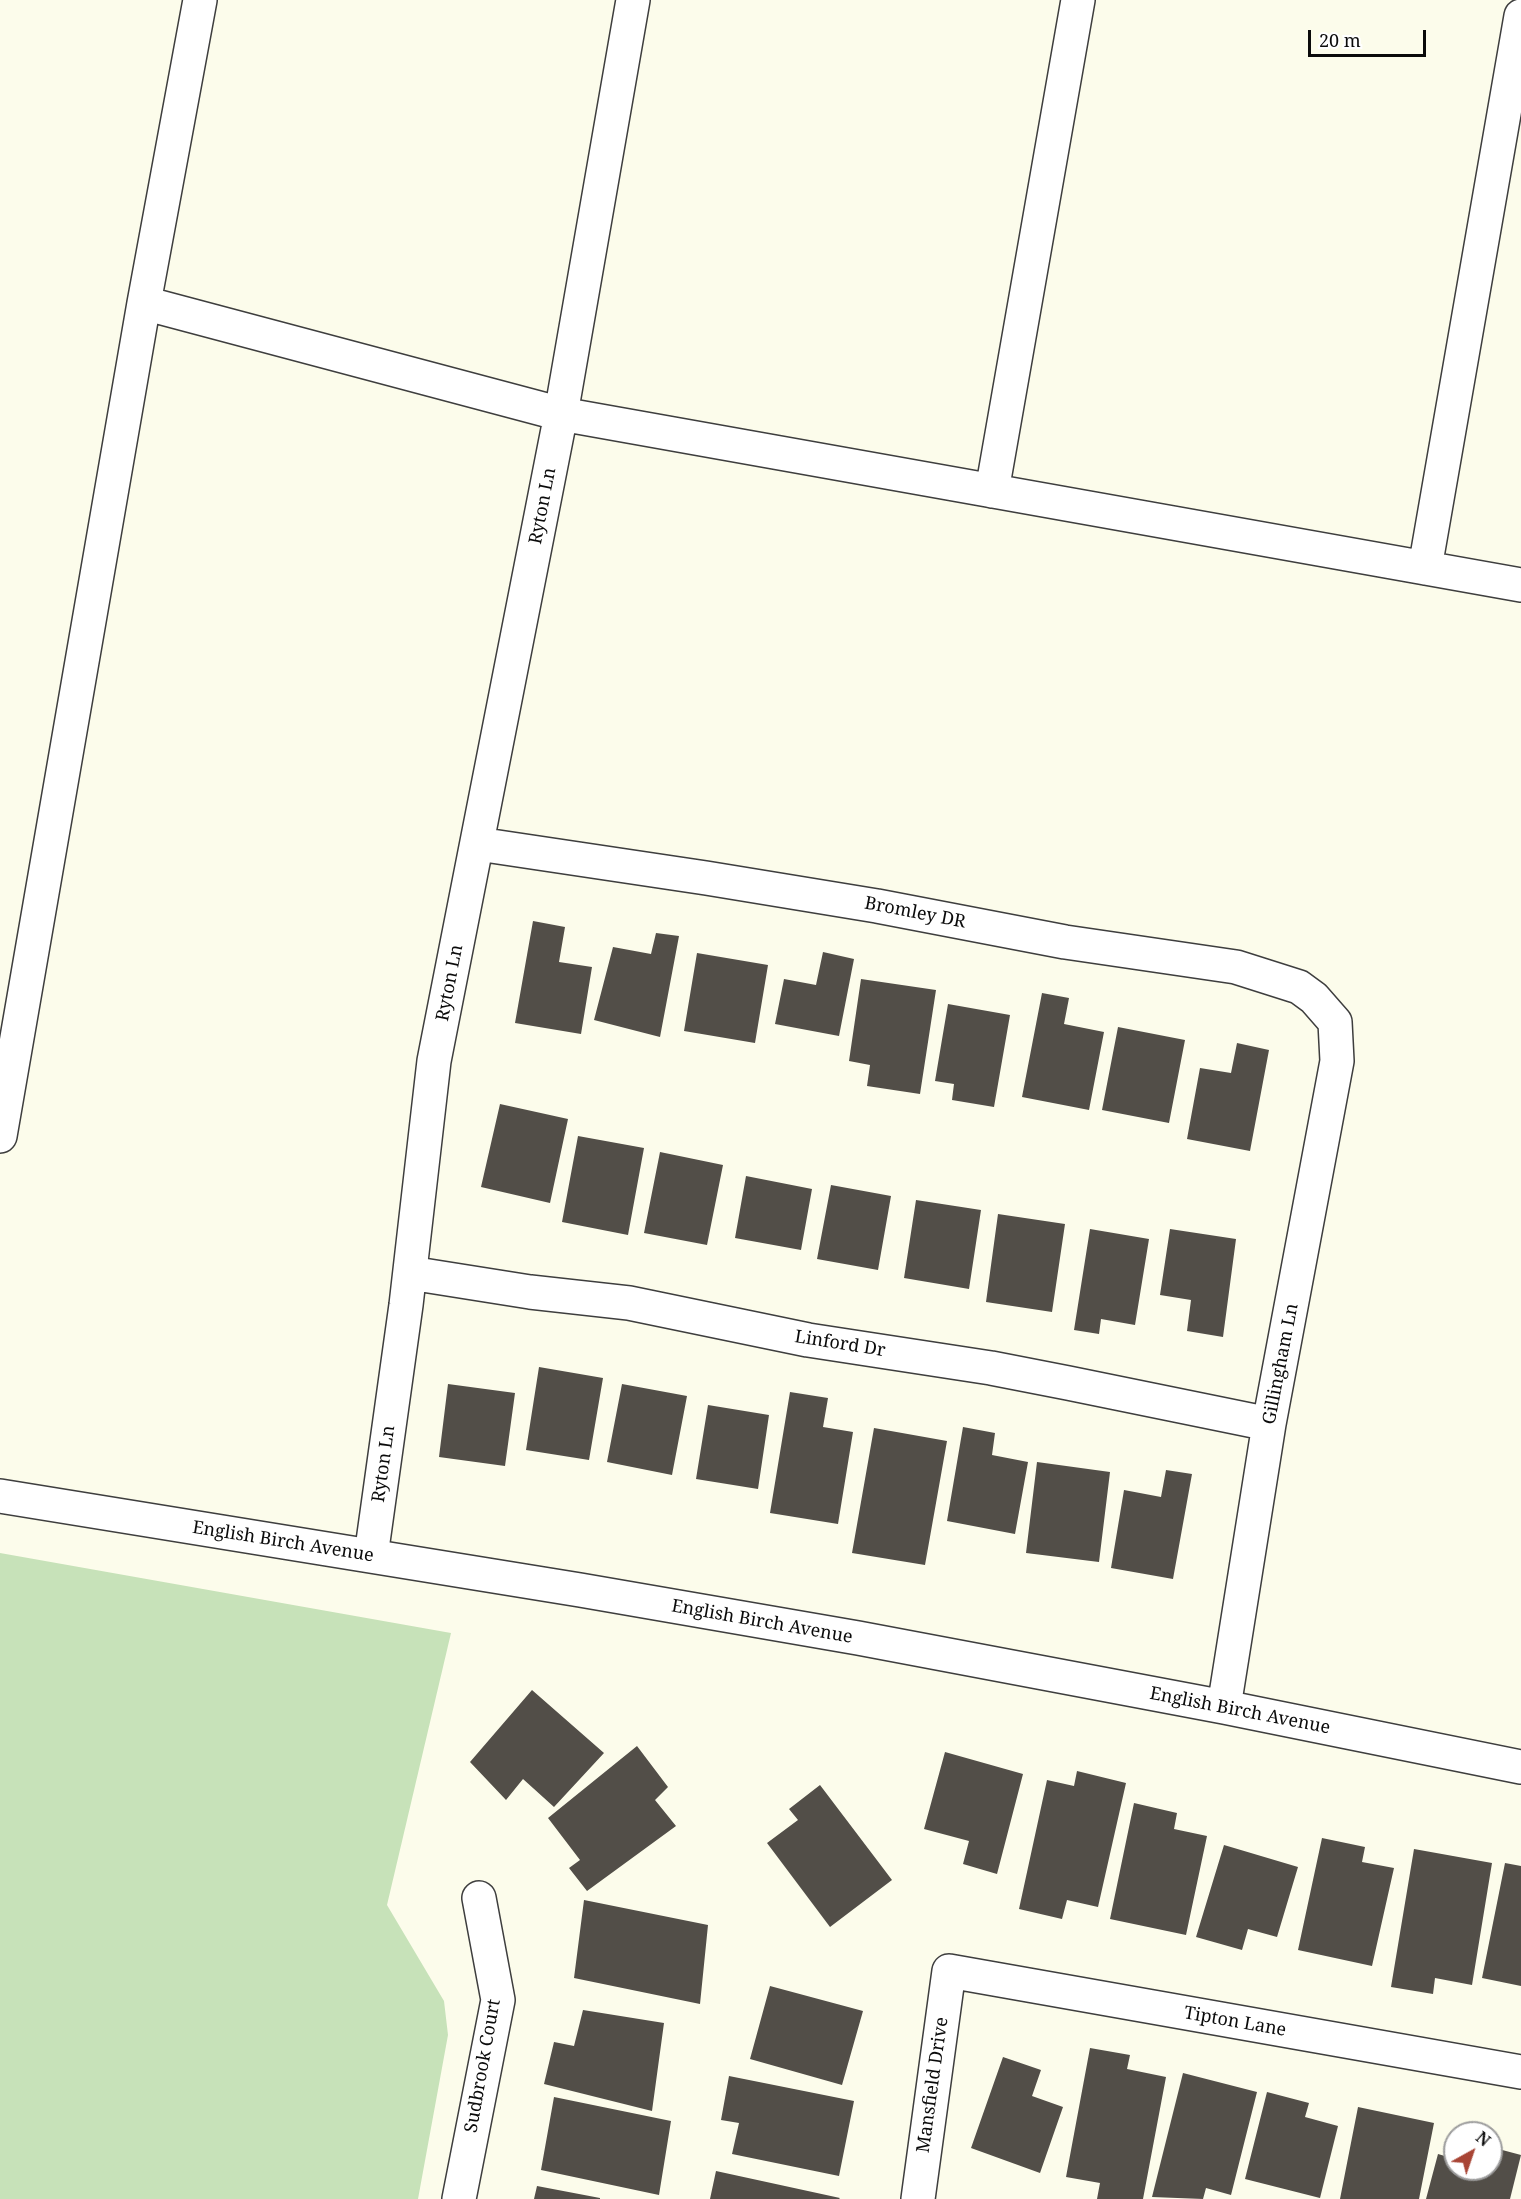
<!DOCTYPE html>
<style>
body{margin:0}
#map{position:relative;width:1521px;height:2199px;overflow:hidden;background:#fcfceb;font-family:"Noto Serif",serif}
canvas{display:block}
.north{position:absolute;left:1443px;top:2121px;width:60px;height:60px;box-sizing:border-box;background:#fff;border:2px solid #9d9d9d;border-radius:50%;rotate:40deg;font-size:16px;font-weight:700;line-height:24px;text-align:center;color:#0b0b0b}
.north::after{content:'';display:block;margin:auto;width:21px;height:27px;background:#a84535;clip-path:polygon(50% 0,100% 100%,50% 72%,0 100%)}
.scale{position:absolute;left:1308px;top:30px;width:118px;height:27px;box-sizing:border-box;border:3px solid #0b0b0b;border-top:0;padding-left:8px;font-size:18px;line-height:21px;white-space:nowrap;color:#0b0b0b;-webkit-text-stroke:4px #fff;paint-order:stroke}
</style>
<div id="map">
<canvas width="1521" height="2199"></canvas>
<div class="north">N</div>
<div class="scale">20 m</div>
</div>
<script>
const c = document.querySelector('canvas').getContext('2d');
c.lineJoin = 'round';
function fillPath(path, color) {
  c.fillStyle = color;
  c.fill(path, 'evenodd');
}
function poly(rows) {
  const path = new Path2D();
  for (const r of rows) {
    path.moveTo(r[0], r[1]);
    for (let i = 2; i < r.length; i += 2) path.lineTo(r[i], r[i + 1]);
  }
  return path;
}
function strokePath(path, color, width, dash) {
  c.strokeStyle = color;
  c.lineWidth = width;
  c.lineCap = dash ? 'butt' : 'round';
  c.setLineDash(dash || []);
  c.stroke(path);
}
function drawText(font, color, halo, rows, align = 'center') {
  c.font = font + ' "Noto Serif",serif';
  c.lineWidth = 6;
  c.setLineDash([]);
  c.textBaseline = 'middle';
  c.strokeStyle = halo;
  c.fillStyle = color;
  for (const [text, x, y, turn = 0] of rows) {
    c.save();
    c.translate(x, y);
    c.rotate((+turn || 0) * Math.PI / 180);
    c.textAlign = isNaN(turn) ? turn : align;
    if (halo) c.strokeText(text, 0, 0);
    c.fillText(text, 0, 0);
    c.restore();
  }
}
const green = poly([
 [0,1553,451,1633,387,1905,444,2001,448,2035,418,2199,0,2199]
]);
const building = poly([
 [533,921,565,927,559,962,592,967,581,1034,515,1023],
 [656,933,679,936,660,1037,594,1020,613,947,651,954],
 [823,952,854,959,839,1036,775,1024,784,979,816,985],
 [697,953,768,965,755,1043,684,1031],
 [861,979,936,990,920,1094,867,1086,870,1065,849,1061],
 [1042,993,1069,998,1064,1024,1104,1032,1089,1110,1022,1097],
 [948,1004,1010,1015,994,1107,952,1100,954,1084,935,1081],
 [1118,1027,1185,1040,1169,1123,1102,1110],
 [1237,1043,1269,1050,1250,1151,1187,1139,1200,1068,1231,1073],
 [500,1104,568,1119,550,1203,481,1187],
 [578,1136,644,1148,628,1235,562,1222],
 [660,1152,723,1165,707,1245,644,1233],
 [746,1176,812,1189,801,1250,735,1238],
 [831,1185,891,1196,878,1270,817,1259],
 [916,1200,981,1210,969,1289,904,1278],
 [998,1214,1065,1224,1052,1312,986,1302],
 [1090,1229,1149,1239,1135,1325,1101,1319,1099,1334,1074,1330],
 [1170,1229,1236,1239,1223,1337,1187,1331,1191,1300,1160,1295],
 [539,1367,603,1378,589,1460,526,1450],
 [448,1384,515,1393,505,1466,439,1457],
 [622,1384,687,1396,672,1475,607,1462],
 [790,1392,828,1398,823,1427,853,1432,838,1524,770,1513],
 [708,1405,769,1415,758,1489,696,1479],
 [963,1427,995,1433,992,1455,1028,1462,1015,1534,947,1521],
 [874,1428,947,1441,925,1565,852,1553],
 [1037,1462,1110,1472,1099,1562,1026,1553],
 [1166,1470,1192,1474,1173,1579,1111,1568,1124,1490,1161,1497],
 [532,1690,604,1753,554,1807,523,1779,506,1800,470,1762],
 [637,1746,668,1787,655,1800,676,1826,587,1891,569,1868,580,1860,548,1818],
 [945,1752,1023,1774,997,1874,963,1864,969,1841,924,1829],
 [1077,1771,1126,1783,1098,1907,1067,1900,1062,1919,1019,1909,1047,1780,1074,1786],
 [820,1785,892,1880,830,1927,767,1843,798,1820,789,1809],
 [1134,1803,1177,1813,1174,1829,1207,1836,1186,1935,1110,1919],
 [1322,1838,1365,1847,1362,1862,1394,1868,1372,1966,1298,1950],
 [1224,1845,1298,1867,1277,1937,1248,1929,1242,1950,1196,1937],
 [1414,1849,1492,1863,1472,1985,1435,1978,1433,1994,1391,1987],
 [1505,1863,1521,1866,1521,1986,1482,1978],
 [584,1900,708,1925,700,2004,574,1978],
 [770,1986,863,2011,842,2085,750,2059],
 [583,2010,664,2023,652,2111,544,2084,554,2042,574,2046],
 [1090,2048,1130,2055,1127,2069,1166,2077,1143,2199,1097,2199,1100,2183,1066,2177],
 [1003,2057,1041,2070,1032,2096,1063,2107,1040,2173,971,2148],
 [1183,2073,1257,2092,1231,2195,1206,2188,1203,2199,1152,2197],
 [729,2076,854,2101,839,2176,732,2154,739,2123,721,2120],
 [1267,2092,1309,2103,1305,2117,1338,2126,1320,2198,1245,2179],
 [554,2097,671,2121,659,2195,541,2170],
 [1358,2107,1434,2123,1419,2199,1340,2199],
 [1491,2147,1521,2155,1510,2199,1426,2199,1438,2154,1455,2159,1455,2169,1491,2169],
 [716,2171,840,2198,839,2199,710,2199],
 [537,2186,600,2198,600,2199,534,2199]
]);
const minor = poly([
 [144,303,561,414,1521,585],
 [992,491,1078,0],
 [1425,568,1521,16],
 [478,844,706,878,877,906,1065,942,1236,967,1299,987,1314,998,1335,1022,1337,1061,1269,1424,1224,1707],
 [0,1136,144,303,200,0],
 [410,1273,530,1292,629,1303,808,1340,991,1368,1068,1383,1269,1424],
 [0,1496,580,1590,858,1638,1224,1707,1521,1767],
 [371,1556,406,1305,434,1061,561,414,633,0],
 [459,2199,498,2000,479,1898],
 [918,2199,949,1971,1521,2072]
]);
const streetNames = [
 ["Ryton Ln",543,506,-79],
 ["Bromley DR",915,913,11],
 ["Ryton Ln",450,983,-79],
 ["Linford Dr",840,1344,9],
 ["Gillingham Ln",1281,1364,-79],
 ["Ryton Ln",384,1464,-82],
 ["English Birch Avenue",283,1542,9],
 ["English Birch Avenue",762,1622,10],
 ["English Birch Avenue",1240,1711,11],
 ["Tipton Lane",1235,2022,10],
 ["Sudbrook Court",483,2066,-80],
 ["Mansfield Drive",933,2085,-82]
];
fillPath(green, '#c7e2b9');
fillPath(building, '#524e48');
strokePath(minor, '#3e3e3e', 36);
strokePath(minor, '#fff', 33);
drawText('18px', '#0b0b0b', '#fff', streetNames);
</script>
